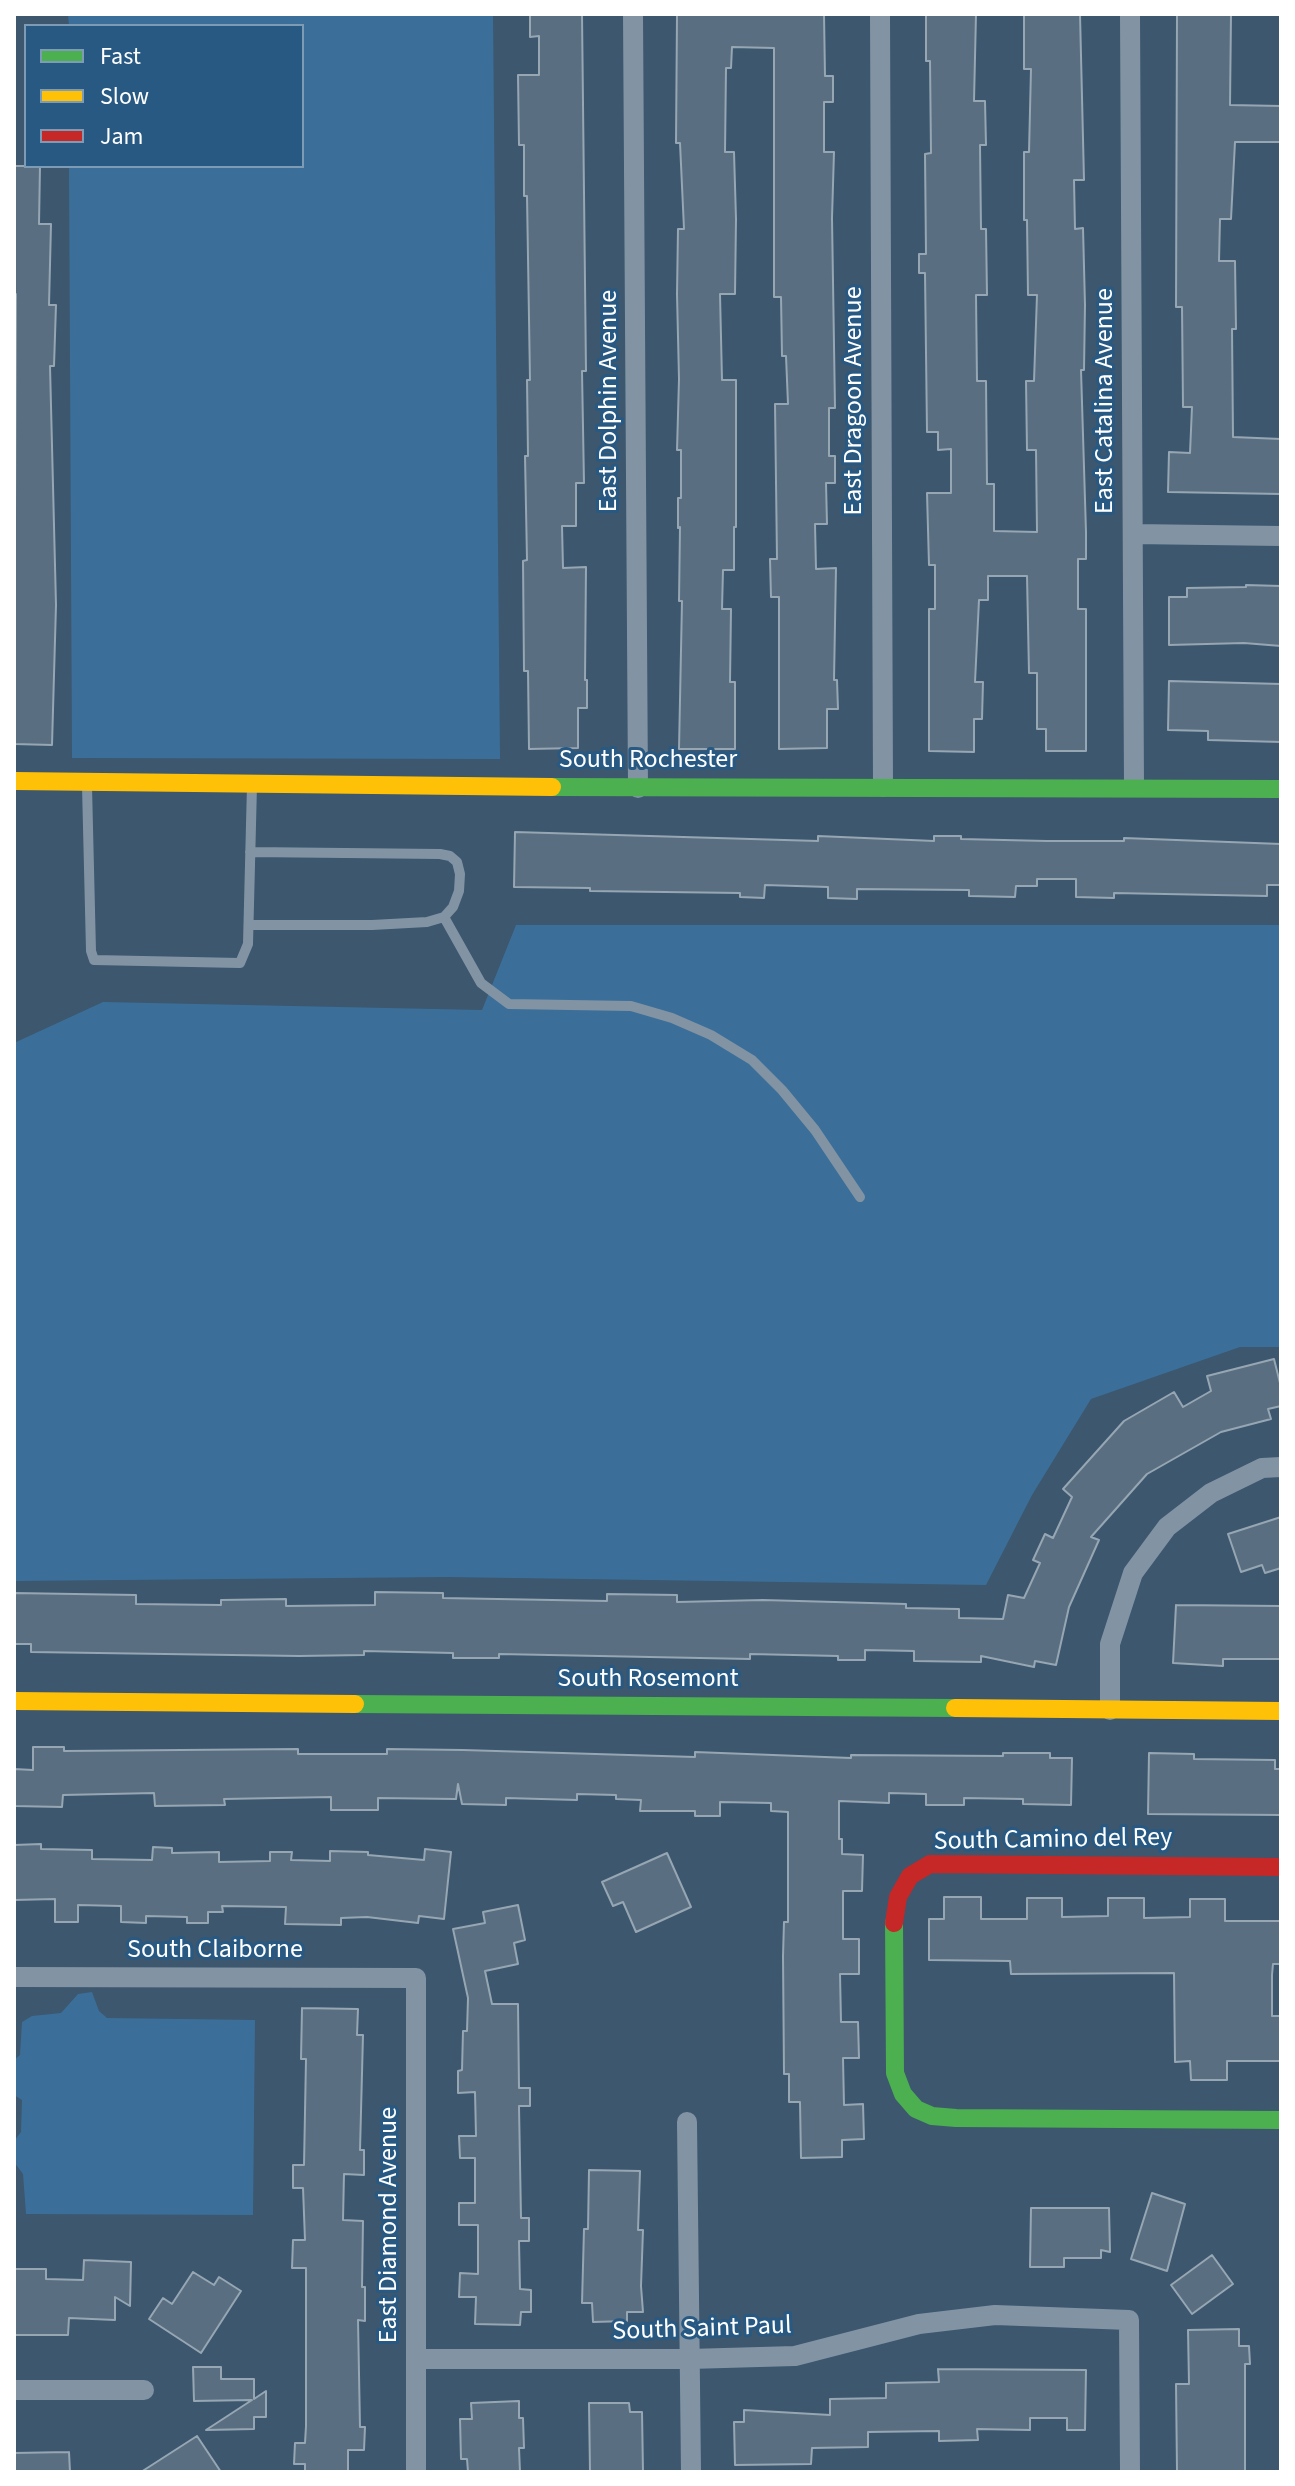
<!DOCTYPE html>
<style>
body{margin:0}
#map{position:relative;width:1295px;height:2486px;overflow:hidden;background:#3c576e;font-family:"Source Sans 3",sans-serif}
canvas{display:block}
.frame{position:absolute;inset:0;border:16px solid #fff;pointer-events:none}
.legend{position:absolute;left:24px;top:24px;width:280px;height:144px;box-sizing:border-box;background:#275983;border:2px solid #7d9bb5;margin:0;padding:10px 14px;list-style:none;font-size:24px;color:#fff}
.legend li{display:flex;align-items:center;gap:16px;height:40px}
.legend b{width:40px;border:2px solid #7d9bb5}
</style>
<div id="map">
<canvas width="1295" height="2486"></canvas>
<div class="frame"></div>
<ul class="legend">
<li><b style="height:10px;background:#4caf50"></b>Fast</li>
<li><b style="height:10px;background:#ffc107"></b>Slow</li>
<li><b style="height:10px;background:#c62828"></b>Jam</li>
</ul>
</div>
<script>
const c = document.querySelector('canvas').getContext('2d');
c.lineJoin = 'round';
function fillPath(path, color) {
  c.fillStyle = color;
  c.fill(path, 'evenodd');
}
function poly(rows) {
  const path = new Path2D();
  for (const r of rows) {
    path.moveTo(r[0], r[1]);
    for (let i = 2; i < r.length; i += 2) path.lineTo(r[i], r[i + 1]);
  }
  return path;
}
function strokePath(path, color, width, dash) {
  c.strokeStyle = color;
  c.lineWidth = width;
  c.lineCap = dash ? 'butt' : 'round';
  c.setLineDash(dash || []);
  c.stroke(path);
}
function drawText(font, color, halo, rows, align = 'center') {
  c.font = font + ' "Source Sans 3",sans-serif';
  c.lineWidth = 6;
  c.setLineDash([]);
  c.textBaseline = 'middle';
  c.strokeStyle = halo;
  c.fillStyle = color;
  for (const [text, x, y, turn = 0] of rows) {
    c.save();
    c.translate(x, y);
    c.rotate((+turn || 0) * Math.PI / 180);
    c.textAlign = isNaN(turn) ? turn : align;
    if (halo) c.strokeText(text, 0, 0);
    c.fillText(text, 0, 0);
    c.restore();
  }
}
const green = poly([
 [68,14,493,14,500,759,72,758,69,166,302,166,302,26,69,26],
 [516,925,1281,925,1281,1347,1240,1347,1091,1399,1032,1495,986,1585,446,1577,14,1581,14,1043,103,1002,482,1010],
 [92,1992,99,2011,107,2018,255,2020,253,2215,26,2214,23,2174,14,2162,14,2141,21,2132,22,2100,14,2095,14,2060,20,2055,22,2022,32,2016,61,2013,78,1994]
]);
const building = poly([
 [530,14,582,14,586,371,582,371,584,483,576,483,576,526,562,526,563,568,586,567,585,680,587,680,587,708,578,708,578,748,529,749,528,671,524,671,523,561,527,560,525,456,528,456,527,380,530,380,527,196,524,196,524,145,519,145,518,75,539,75,539,36,530,37,530,14],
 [677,14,824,14,825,76,833,76,833,102,824,102,824,152,834,152,832,218,835,408,829,408,829,456,835,456,835,483,826,483,827,524,815,524,816,569,836,568,834,680,837,680,838,709,827,709,827,748,779,749,779,597,771,597,770,559,777,559,775,404,788,404,786,356,782,356,781,297,774,297,774,48,732,47,731,68,726,68,725,152,734,152,736,219,735,294,720,294,722,380,736,380,736,527,734,527,734,570,723,570,722,609,731,609,730,682,735,682,735,749,679,749,682,601,679,601,680,527,678,528,678,498,681,498,681,450,677,450,679,379,677,294,678,229,684,229,680,143,676,143,677,14],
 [926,14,976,14,974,101,985,101,986,145,980,145,981,229,986,229,987,295,976,295,977,381,986,381,987,484,994,484,994,531,1037,532,1036,450,1027,450,1026,381,1034,381,1037,295,1028,295,1027,220,1024,220,1024,152,1029,152,1031,69,1024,69,1024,14,1080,14,1084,180,1074,180,1075,229,1083,228,1085,305,1084,370,1081,370,1086,532,1086,559,1078,559,1078,609,1086,609,1086,751,1046,751,1046,729,1037,729,1037,673,1029,673,1027,576,988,576,988,600,979,600,975,682,983,682,982,719,974,719,974,752,929,751,929,609,935,609,935,565,929,565,927,493,951,493,951,449,938,450,938,432,927,432,925,273,919,273,919,254,926,254,925,154,931,153,930,61,926,61,926,14],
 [1177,14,1231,14,1230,105,1281,106,1281,142,1235,142,1231,219,1220,219,1219,261,1235,261,1236,329,1232,329,1233,437,1281,439,1281,494,1168,492,1169,452,1190,453,1192,407,1183,407,1182,307,1176,307,1177,14],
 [14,166,40,166,39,224,51,224,49,305,56,305,54,366,50,366,56,605,52,745,14,744,16,294,14,294,14,166],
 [1246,585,1281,586,1281,646,1244,643,1169,645,1169,597,1187,597,1187,588,1246,587,1246,585],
 [1169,681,1281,684,1281,742,1208,740,1208,731,1168,730,1169,681],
 [515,832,818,841,818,836,934,841,934,836,961,836,961,839,1047,841,1124,841,1124,838,1281,844,1281,885,1267,885,1267,896,1114,893,1114,898,1076,897,1076,879,1037,879,1037,886,1016,886,1015,897,969,896,969,890,857,889,857,899,828,898,828,887,765,885,764,898,740,897,740,893,590,891,590,888,514,887,515,832],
 [1274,1359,1281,1387,1281,1406,1268,1409,1271,1419,1221,1432,1147,1474,1091,1537,1099,1540,1069,1607,1056,1665,1035,1661,1034,1667,981,1656,981,1662,914,1661,914,1651,865,1650,865,1660,838,1660,838,1656,750,1654,750,1659,499,1654,499,1658,453,1658,453,1653,364,1651,364,1655,299,1656,31,1652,31,1644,14,1644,14,1593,136,1595,136,1604,221,1605,221,1600,286,1599,286,1606,375,1605,375,1592,443,1593,443,1598,607,1601,607,1594,677,1595,677,1602,763,1600,906,1604,906,1608,959,1609,959,1618,1003,1619,1008,1595,1024,1598,1040,1563,1033,1560,1045,1534,1053,1538,1072,1497,1063,1489,1124,1421,1174,1392,1183,1407,1211,1391,1207,1376,1274,1359],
 [1281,1517,1281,1568,1265,1573,1262,1565,1241,1572,1228,1534,1281,1517],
 [1176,1605,1281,1606,1281,1659,1223,1659,1223,1666,1173,1663,1176,1605],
 [33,1747,64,1747,64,1751,298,1749,298,1754,387,1754,387,1749,463,1750,695,1757,695,1752,851,1758,851,1755,1003,1756,1003,1753,1050,1753,1050,1758,1072,1758,1071,1805,1023,1804,1023,1799,964,1798,964,1805,926,1805,926,1794,889,1793,889,1803,839,1801,839,1839,842,1839,842,1854,863,1855,862,1891,843,1891,843,1939,859,1939,859,1974,840,1974,841,2022,858,2022,859,2058,843,2058,844,2105,863,2104,864,2139,842,2140,842,2157,801,2158,800,2102,789,2102,789,2074,784,2074,783,1956,784,1922,788,1922,788,1812,771,1811,771,1803,720,1802,720,1816,695,1816,695,1811,640,1811,641,1800,616,1799,616,1795,577,1794,577,1800,506,1798,506,1805,462,1804,458,1784,456,1799,378,1798,378,1810,331,1810,331,1797,224,1799,225,1805,155,1806,154,1793,63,1795,62,1807,14,1806,14,1769,33,1770,33,1747],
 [1149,1753,1194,1754,1194,1759,1275,1760,1275,1769,1281,1769,1281,1815,1148,1814,1149,1753],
 [41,1844,41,1849,92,1850,92,1859,152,1860,153,1847,172,1848,172,1853,219,1852,219,1862,270,1861,270,1852,292,1852,291,1860,330,1861,330,1851,368,1852,368,1855,424,1860,425,1849,451,1852,444,1919,419,1916,418,1923,367,1917,341,1918,341,1925,285,1924,286,1907,222,1906,223,1912,208,1912,208,1923,187,1923,187,1917,146,1916,146,1923,121,1922,121,1906,78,1905,78,1922,55,1922,55,1899,14,1900,14,1845,41,1844],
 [667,1853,691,1907,636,1932,623,1902,613,1906,602,1882,667,1853],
 [944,1897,981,1897,981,1919,1027,1919,1027,1898,1062,1898,1062,1917,1108,1916,1108,1898,1144,1898,1144,1918,1190,1917,1190,1899,1225,1899,1225,1921,1281,1921,1281,1964,1273,1964,1272,1975,1272,2016,1281,2016,1281,2061,1227,2061,1227,2080,1191,2080,1190,2061,1175,2062,1174,1973,1011,1974,1010,1961,929,1960,929,1919,944,1919,944,1897],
 [518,1905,525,1940,514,1943,518,1964,485,1971,492,2004,518,2004,519,2088,530,2088,530,2106,519,2106,521,2218,529,2218,529,2241,519,2241,520,2289,531,2290,531,2312,521,2312,520,2325,475,2324,476,2297,459,2297,460,2273,478,2274,478,2225,459,2225,459,2203,475,2203,475,2158,460,2158,459,2136,476,2136,475,2092,458,2093,458,2071,462,2070,463,2031,467,2031,468,1998,453,1929,485,1923,483,1912,518,1905],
 [302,2008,358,2009,357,2035,363,2035,360,2150,364,2150,364,2175,344,2174,343,2220,363,2221,362,2287,365,2287,365,2321,358,2320,360,2427,365,2427,364,2450,348,2450,348,2472,305,2472,305,2464,294,2464,295,2443,305,2443,306,2426,306,2268,292,2268,293,2240,305,2240,303,2188,293,2188,293,2165,304,2165,306,2059,301,2059,302,2008],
 [589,2170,640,2171,638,2230,643,2230,641,2286,643,2312,627,2312,627,2321,593,2322,592,2303,582,2303,584,2229,588,2229,589,2170],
 [1152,2193,1185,2204,1167,2271,1131,2259,1152,2193],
 [1031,2208,1109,2208,1110,2252,1101,2250,1101,2258,1064,2258,1064,2267,1030,2267,1031,2208],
 [1212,2255,1233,2284,1192,2314,1171,2285,1212,2255],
 [84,2260,131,2262,130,2306,115,2297,115,2320,69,2318,68,2335,14,2335,14,2269,46,2269,46,2279,83,2280,84,2260],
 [193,2272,214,2285,219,2277,241,2291,201,2353,149,2319,163,2298,172,2304,193,2272],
 [1239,2329,1239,2346,1249,2346,1250,2364,1245,2364,1245,2471,1177,2471,1176,2384,1189,2384,1188,2330,1239,2329],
 [193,2367,221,2367,221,2379,254,2379,254,2399,266,2391,266,2417,254,2417,254,2429,206,2430,252,2400,194,2401,193,2367],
 [938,2369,1086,2370,1085,2430,1067,2430,1067,2418,1030,2418,1030,2430,977,2429,978,2440,939,2441,939,2431,868,2432,868,2447,812,2448,811,2464,735,2465,734,2422,744,2422,744,2410,830,2415,830,2399,886,2398,886,2383,939,2382,938,2369],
 [519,2401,519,2418,523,2418,524,2448,519,2448,520,2472,468,2472,467,2459,461,2459,460,2419,472,2419,471,2403,519,2401],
 [589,2403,629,2403,630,2412,642,2412,643,2472,590,2472,589,2403],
 [197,2436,221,2472,141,2472,197,2436],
 [69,2452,70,2472,14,2472,14,2453,69,2452]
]);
const lane = poly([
 [87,786,91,951,94,960,240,963,248,944,252,785],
 [444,917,481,983,509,1004,631,1006,672,1018,711,1035,752,1060,782,1090,815,1130,860,1197],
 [249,925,372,925,427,922,444,917,453,907,459,891,460,874,457,862,450,856,440,854,250,852]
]);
const street = poly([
 [633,14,638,788],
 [880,14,883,787],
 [1130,14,1134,787],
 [1133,534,1281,536],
 [1110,1710,1110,1644,1133,1573,1167,1527,1211,1493,1262,1468,1281,1467],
 [14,1977,416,1978,416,2472],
 [687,2122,691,2472],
 [416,2359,689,2359,795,2356,919,2324,995,2315,1129,2320,1130,2472],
 [14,2390,144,2390]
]);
const fast = poly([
 [552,787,1281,789],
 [355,1704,955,1708],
 [894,1923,895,2073,903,2094,916,2109,932,2116,956,2118,1281,2120]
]);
const slow = poly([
 [14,781,552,787],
 [14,1701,355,1704],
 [955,1708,1281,1711]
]);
const jam = poly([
 [894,1923,898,1897,910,1876,930,1864,1281,1867]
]);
const streetNames = [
 ["East Dolphin Avenue",610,401,-90],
 ["East Dragoon Avenue",855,401,-90],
 ["East Catalina Avenue",1106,401,-90],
 ["South Rochester",648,761],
 ["South Rosemont",648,1680],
 ["South Camino del Rey",1053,1841,-1],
 ["South Claiborne",215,1951],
 ["East Diamond Avenue",390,2225,-90],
 ["South Saint Paul",702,2330,-2]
];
fillPath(green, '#3b6f99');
fillPath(building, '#596f81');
strokePath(building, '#96a6b3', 2);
strokePath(lane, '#8294a4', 10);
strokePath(street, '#8294a4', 20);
strokePath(fast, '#4caf50', 18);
strokePath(slow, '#ffc107', 18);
strokePath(jam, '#c62828', 18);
drawText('26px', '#fff', '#275983', streetNames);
</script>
